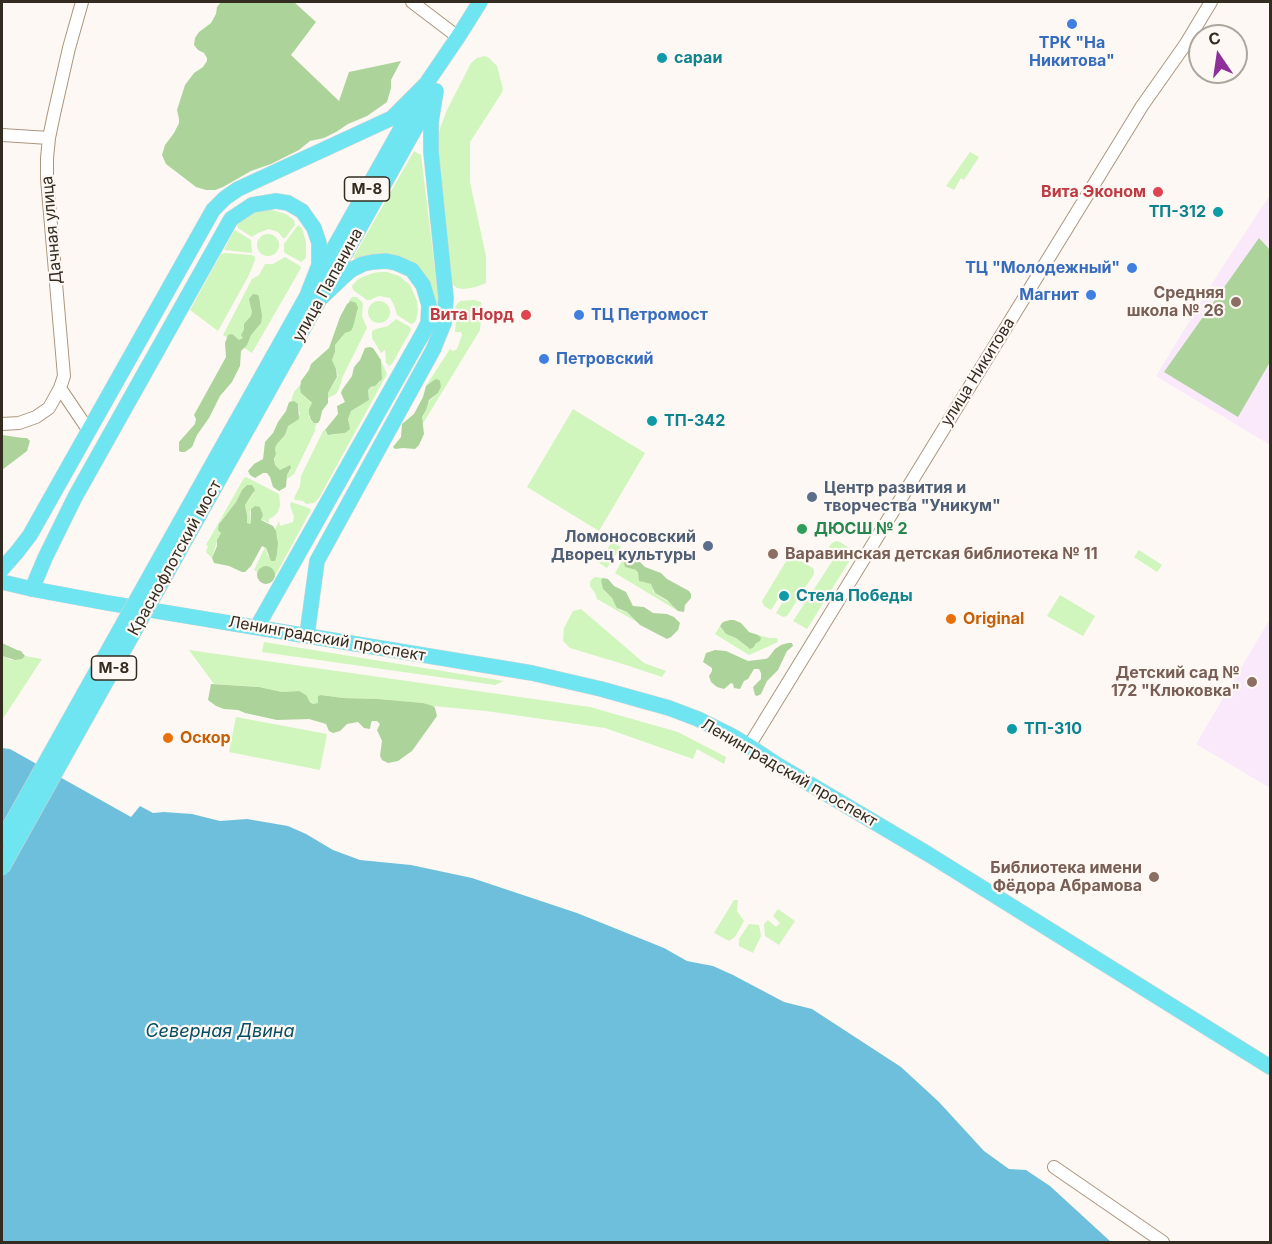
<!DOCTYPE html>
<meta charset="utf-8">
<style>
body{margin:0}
#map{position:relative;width:1272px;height:1244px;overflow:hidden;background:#fdf8f3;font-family:Inter,sans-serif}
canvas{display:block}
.frame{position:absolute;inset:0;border:3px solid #342c21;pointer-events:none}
.north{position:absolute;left:1188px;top:24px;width:60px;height:60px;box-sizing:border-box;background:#fdf8f3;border:2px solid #ada69f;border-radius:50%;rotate:347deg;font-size:16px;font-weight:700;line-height:24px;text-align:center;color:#342c21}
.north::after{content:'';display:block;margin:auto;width:21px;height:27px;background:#8f309a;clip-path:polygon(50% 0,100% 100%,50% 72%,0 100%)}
</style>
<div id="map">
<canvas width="1272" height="1244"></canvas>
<div class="frame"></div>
<div class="north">С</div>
</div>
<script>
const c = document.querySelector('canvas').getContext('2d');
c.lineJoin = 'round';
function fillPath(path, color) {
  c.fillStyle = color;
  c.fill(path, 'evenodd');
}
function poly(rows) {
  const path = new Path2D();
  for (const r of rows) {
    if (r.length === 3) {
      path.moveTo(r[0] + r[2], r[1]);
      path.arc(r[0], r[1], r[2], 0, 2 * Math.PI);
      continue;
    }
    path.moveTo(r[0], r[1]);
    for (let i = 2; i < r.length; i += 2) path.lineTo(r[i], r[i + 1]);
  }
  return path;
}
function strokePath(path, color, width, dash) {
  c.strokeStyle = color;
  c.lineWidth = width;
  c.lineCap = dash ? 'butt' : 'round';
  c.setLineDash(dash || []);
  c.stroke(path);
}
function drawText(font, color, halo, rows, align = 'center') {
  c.font = font + ' Inter,sans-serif';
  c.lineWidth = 4.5;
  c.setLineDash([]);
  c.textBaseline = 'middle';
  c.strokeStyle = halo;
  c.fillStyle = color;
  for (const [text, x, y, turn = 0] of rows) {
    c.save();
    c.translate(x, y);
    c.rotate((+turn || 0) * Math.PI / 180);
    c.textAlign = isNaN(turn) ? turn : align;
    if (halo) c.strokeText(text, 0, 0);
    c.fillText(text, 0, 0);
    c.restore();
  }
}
const education = poly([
 [1270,195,1270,445,1156,376,1223,266],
 [1270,619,1270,788,1196,744]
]);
const green = poly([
 [485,56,489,58,497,66,503,89,501,94,470,142,470,182,486,256,486,283,476,287,463,289,457,288,452,284,451,278,437,151,438,138,440,128,447,110,471,63,477,58],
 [414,151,421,155,439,302,438,309,436,310,434,296,421,270,356,260,353,258],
 [970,152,979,157,964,180,961,178,954,190,946,186],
 [268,209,286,214,294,220,295,225,285,238,283,238,278,232,269,229,258,233,252,237,238,228,237,225,247,214],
 [298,225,302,228,306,242,306,258,301,262,285,253,284,251,284,244],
 [235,230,251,240,252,253,224,250,232,234],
 [268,245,11],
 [225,253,252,255,255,257,255,260,249,275,218,331,190,310,221,254],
 [285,257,300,266,301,268,252,353,223,335,252,279,259,275,265,264,273,264],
 [380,272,387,272,399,276,410,285,417,301,418,311,416,320,414,323,411,324,397,315,394,305,390,298,379,296,370,300,367,300,353,290,352,286,358,279,373,273],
 [352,297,357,297,363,303,362,316,367,328,343,376,339,389,336,394,328,398,328,393,335,382,338,376,336,369,332,360,335,352,335,345,345,333,351,331,357,313,358,309,349,303,349,300],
 [474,300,481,302,482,309,480,330,422,425,422,417,426,410,427,403,438,393,441,387,434,380,426,386,450,349,453,351,457,349,462,335,461,332,455,332,456,320,455,308,457,304,460,301],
 [379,312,11],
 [396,319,410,327,411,330,392,364,389,366,385,361,386,361,385,350,381,353,372,338,372,331,376,329,388,326],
 [381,361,387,374,319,498,314,503,306,504,303,501,295,500,294,498,300,486,301,476,323,431,325,430,326,433,331,435,345,433,349,429,348,419,351,411,369,400,368,390,379,383,382,378],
 [300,385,302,394,312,404,309,409,309,417,312,422,317,423,315,427,315,431,294,474,287,479,287,475,291,470,287,466,283,469,280,470,275,465,274,461,276,454,275,448,277,444,285,435,287,427,293,422,300,414,298,404,291,401,294,392],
 [573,409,645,453,599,531,527,487],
 [246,477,279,494,280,505,278,512,273,517,269,519,269,523,261,519,263,515,260,507,253,507,250,511,251,522,248,525,246,522,247,515,245,505,254,493,242,490,236,502,220,522,221,533,218,538,212,558,206,552,208,546,206,545,244,478],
 [291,502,309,508,311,510,274,578,274,574,262,567,257,572,254,570,265,547,268,556,277,554,278,541,275,529,279,521,280,526,293,522,294,517,290,505],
 [836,541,840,542,855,552,807,629,793,621,835,557,826,551,832,543],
 [612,542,621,547,607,568,599,563],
 [1139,550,1162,565,1157,572,1134,557],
 [626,554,631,557,626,560,624,563,625,567,636,570,642,582,651,584,653,586,653,592,673,605,678,611,615,573],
 [791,556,794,557,813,568,814,571,814,574,787,616,783,617,776,613,787,595,782,593,771,610,764,606,762,601,788,558],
 [595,577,603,578,601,580,604,591,612,598,619,610,627,612,637,622,597,599,595,593,590,586,590,582,593,578],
 [1060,595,1095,616,1083,636,1047,616],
 [581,609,644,663,666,671,662,677,623,664,570,648,563,641,564,628,573,611],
 [720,626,726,634,736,638,748,648,760,641,758,635,769,638,777,638,778,642,749,655,715,634],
 [264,642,504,681,495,685,262,652],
 [189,650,590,707,678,732,726,757,724,764,697,749,693,759,605,728,486,711,433,706,423,703,378,699,343,698,321,695,318,696,318,703,313,704,299,691,282,692,259,687,214,684],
 [2,656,11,660,22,659,25,656,42,659,2,720],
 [236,717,327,734,320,770,229,752],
 [734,900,738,900,737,911,744,921,735,937,729,941,714,933],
 [778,909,795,921,779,945,765,936,764,924,768,920,776,927,780,923,773,916],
 [749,924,759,925,761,936,753,953,739,946,739,939]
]);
const forest = poly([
 [221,2,294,2,316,22,291,55,339,101,349,72,401,61,391,80,391,88,387,102,367,116,348,124,336,132,324,138,310,141,299,150,271,164,251,171,223,187,215,190,206,190,196,187,166,164,162,155,165,145,174,133,179,123,179,119,177,110,185,85,194,73,203,67,207,61,207,58,204,53,198,50,194,45,195,38,199,32,211,23,216,14,217,7],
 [1259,238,1270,250,1270,362,1238,417,1164,372],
 [253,294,258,295,259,297,262,316,261,323,251,335,247,345,241,351,240,366,232,382,220,396,209,418,197,435,192,447,185,452,181,452,179,451,179,442,195,424,196,419,194,415,226,357,225,343,228,335,232,334,239,340,243,338,241,335,244,330,244,324,251,316,252,312,249,299],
 [351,301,356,303,358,308,353,327,351,331,345,333,335,345,335,352,332,360,336,369,337,377,328,393,328,403,322,411,320,420,318,423,314,423,311,420,309,414,309,409,312,403,301,393,300,388,301,381,309,370,311,364,329,348,340,317,347,304],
 [370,347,373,348,381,360,382,379,375,386,371,387,368,390,369,400,351,411,348,419,350,429,345,433,328,435,325,430,338,414,337,406,345,402,341,393,342,390,352,376,354,367,360,360,365,348],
 [437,379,440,381,441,387,438,393,429,400,426,410,422,417,424,434,419,445,415,449,403,448,395,449,393,447,401,437,402,424,414,414,423,397,426,386,434,380],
 [294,401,298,404,299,419,288,426,285,435,277,444,275,448,276,454,274,459,275,465,280,470,290,465,291,468,287,475,286,487,279,491,273,487,270,477,267,473,263,473,255,478,250,475,248,471,254,464,263,459,265,442,273,433,278,422,286,411,289,402],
 [2,435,23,438,27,438,30,441,27,451,2,470],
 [247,485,252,485,255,490,245,505,247,515,247,523,250,524,251,522,251,509,255,506,260,507,263,515,261,520,273,526,276,531,278,543,277,554,275,561,271,561,266,548,262,546,251,566,245,572,242,572,229,566,214,563,212,558,217,546,217,540,221,533,218,530,219,524,236,502,242,490],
 [631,557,637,559,645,567,661,573,667,579,689,591,691,594,691,598,685,605,684,612,678,611,667,600,655,593,651,584,639,581,638,573,636,570,625,567,624,563,626,560],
 [266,575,9],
 [603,578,608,579,614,586,626,592,633,606,644,607,653,613,667,614,674,617,680,623,678,630,671,637,667,639,640,625,627,612,617,608,612,598,603,589,601,580],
 [730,620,734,620,741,623,749,632,758,635,761,638,760,641,755,644,754,647,750,649,736,638,726,634,720,626,723,622],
 [2,643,17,650,21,651,25,656,22,659,15,660,2,656],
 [788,643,792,643,793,646,787,651,778,670,767,681,761,694,757,696,755,695,753,687,761,679,761,673,759,669,754,669,748,679,744,681,740,689,734,688,733,684,731,683,724,689,717,687,711,682,709,676,712,671,712,668,703,662,706,653,715,650,726,651,748,661,765,659,768,658,775,649,781,645],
 [211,684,259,687,282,692,299,691,306,695,310,702,313,704,318,703,318,696,321,695,343,698,378,699,423,703,433,706,435,708,437,716,412,751,398,761,388,763,382,760,380,756,382,741,377,730,380,724,377,721,372,721,371,723,370,729,364,728,358,722,347,724,340,731,333,733,329,731,326,724,309,719,277,720,245,713,238,710,224,709,216,706,208,700]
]);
const water = poly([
 [2,748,10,749,131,817,140,806,153,813,164,812,192,814,220,821,247,819,288,826,306,834,333,850,360,860,411,865,472,878,577,913,664,948,687,961,713,966,733,975,784,1002,812,1009,901,1067,939,1102,984,1151,1009,1169,1026,1170,1050,1186,1111,1242,2,1242]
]);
const minor = poly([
 [412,2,458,37],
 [2,135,49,138],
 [60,388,89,431],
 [2,424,19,423,36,417,49,408,60,388,64,376,47,179,47,158,49,138,54,114,69,48,82,2],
 [749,746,1142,106,1185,45,1211,2],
 [1054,1167,1163,1242]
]);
const major = poly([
 [216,458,426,84,458,37,480,2],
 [226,467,431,100],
 [2,569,17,552,30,535,213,210,225,198,238,189,392,118,426,84],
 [2,582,32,589,108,603,532,673,601,689,669,708,698,719,732,736,749,746,776,764,928,854,1270,1067],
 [32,589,45,558,75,497,231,219,252,205,276,201,288,203,302,211,314,228,319,243,319,265,308,293],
 [257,627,423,333,428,323,429,305,423,285,412,270,396,263,386,261,373,262,363,264,351,270,342,278,321,298],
 [307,635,317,561,433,350,444,323,446,298,431,152,431,122,436,91]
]);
const majorBridge = poly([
 [2,840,216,458],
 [2,868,226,467]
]);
const markers = [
 [1072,24,6,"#3f7fe0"],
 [662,58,6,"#0f9aa8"],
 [1158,192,6,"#e0444e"],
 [1218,212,6,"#0f9aa8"],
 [1132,268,6,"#3f7fe0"],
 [1091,295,6,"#3f7fe0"],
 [1236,302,6,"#8d6e63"],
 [526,315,6,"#e0444e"],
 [579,315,6,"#3f7fe0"],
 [544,359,6,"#3f7fe0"],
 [652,421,6,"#0f9aa8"],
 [812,497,6,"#5c6f8a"],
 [802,529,6,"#2e9e5b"],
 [708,546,6,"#5c6f8a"],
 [773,554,6,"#8d6e63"],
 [784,596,6,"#0f9aa8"],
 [951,619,6,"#e8710a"],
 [1252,682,6,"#8d6e63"],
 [1012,729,6,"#0f9aa8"],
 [168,738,6,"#e8710a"],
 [1154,877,6,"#8d6e63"]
];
const shields = [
 [367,189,45],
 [114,668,45]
];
const shieldNames = [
 ["М-8",367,189],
 ["М-8",114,668]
];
const shopNames = [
 ["ТРК \"На",1072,43,"center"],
 ["Никитова\"",1072,61,"center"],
 ["ТЦ \"Молодежный\"",1120,268],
 ["Магнит",1079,295],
 ["ТЦ Петромост",591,315,"left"],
 ["Петровский",556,359,"left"]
];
const cultureNames = [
 ["сараи",674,58],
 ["ТП-312",1206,212,"right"],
 ["ТП-342",664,421],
 ["Стела Победы",796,596],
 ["ТП-310",1024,729]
];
const healthNames = [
 ["Вита Эконом",1146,192],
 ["Вита Норд",514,315]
];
const streetNames = [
 ["Дачная улица",52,230,-95],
 ["улица Папанина",328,285,-61],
 ["улица Никитова",978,372,-58],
 ["Краснофлотский мост",175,558,-61],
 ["Ленинградский проспект",327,639,10],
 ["Ленинградский проспект",789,773,30]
];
const educationNames = [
 ["Средняя",1224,293],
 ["школа № 26",1224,311],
 ["Варавинская детская библиотека № 11",785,554,"left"],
 ["Детский сад №",1240,673],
 ["172 \"Клюковка\"",1240,691],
 ["Библиотека имени",1142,868],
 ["Фёдора Абрамова",1142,886]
];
const serviceNames = [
 ["Центр развития и",824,488],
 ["творчества \"Уникум\"",824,506],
 ["Ломоносовский",696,537,"right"],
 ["Дворец культуры",696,555,"right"]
];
const leisureNames = [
 ["ДЮСШ № 2",814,529]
];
const foodNames = [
 ["Original",963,619],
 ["Оскор",180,738]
];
const waterNames = [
 ["Северная Двина",220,1032]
];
fillPath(education, '#f9e9fb');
fillPath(green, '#d0f5bd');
fillPath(forest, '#acd399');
fillPath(water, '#6ebfdc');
strokePath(minor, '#ab967d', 14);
strokePath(major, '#d6d5d3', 16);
strokePath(minor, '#fff', 12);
strokePath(major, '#70e5f2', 15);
strokePath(majorBridge, '#d6d5d3', 16, []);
strokePath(majorBridge, '#70e5f2', 15);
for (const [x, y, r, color] of markers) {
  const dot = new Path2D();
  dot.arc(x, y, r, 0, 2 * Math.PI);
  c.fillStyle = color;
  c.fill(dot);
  strokePath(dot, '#fdf8f3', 2);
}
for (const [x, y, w] of shields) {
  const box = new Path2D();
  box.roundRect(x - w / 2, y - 12, w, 24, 4.5);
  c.fillStyle = '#fdf8f3';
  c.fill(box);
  strokePath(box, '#342c21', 1.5);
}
drawText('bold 15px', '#342c21', null, shieldNames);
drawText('bold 16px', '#366cbe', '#fdf8f3', shopNames, 'right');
drawText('bold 16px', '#0d838f', '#fdf8f3', cultureNames, 'left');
drawText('bold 16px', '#be3a42', '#fdf8f3', healthNames, 'right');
drawText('16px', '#342c21', '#fdf8f3', streetNames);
drawText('bold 16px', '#785e54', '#fdf8f3', educationNames, 'right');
drawText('bold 16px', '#4e5e75', '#fdf8f3', serviceNames, 'left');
drawText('bold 16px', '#27864d', '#fdf8f3', leisureNames, 'left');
drawText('bold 16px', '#c56008', '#fdf8f3', foodNames, 'left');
drawText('italic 18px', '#044e62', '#fdf8f3', waterNames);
</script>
